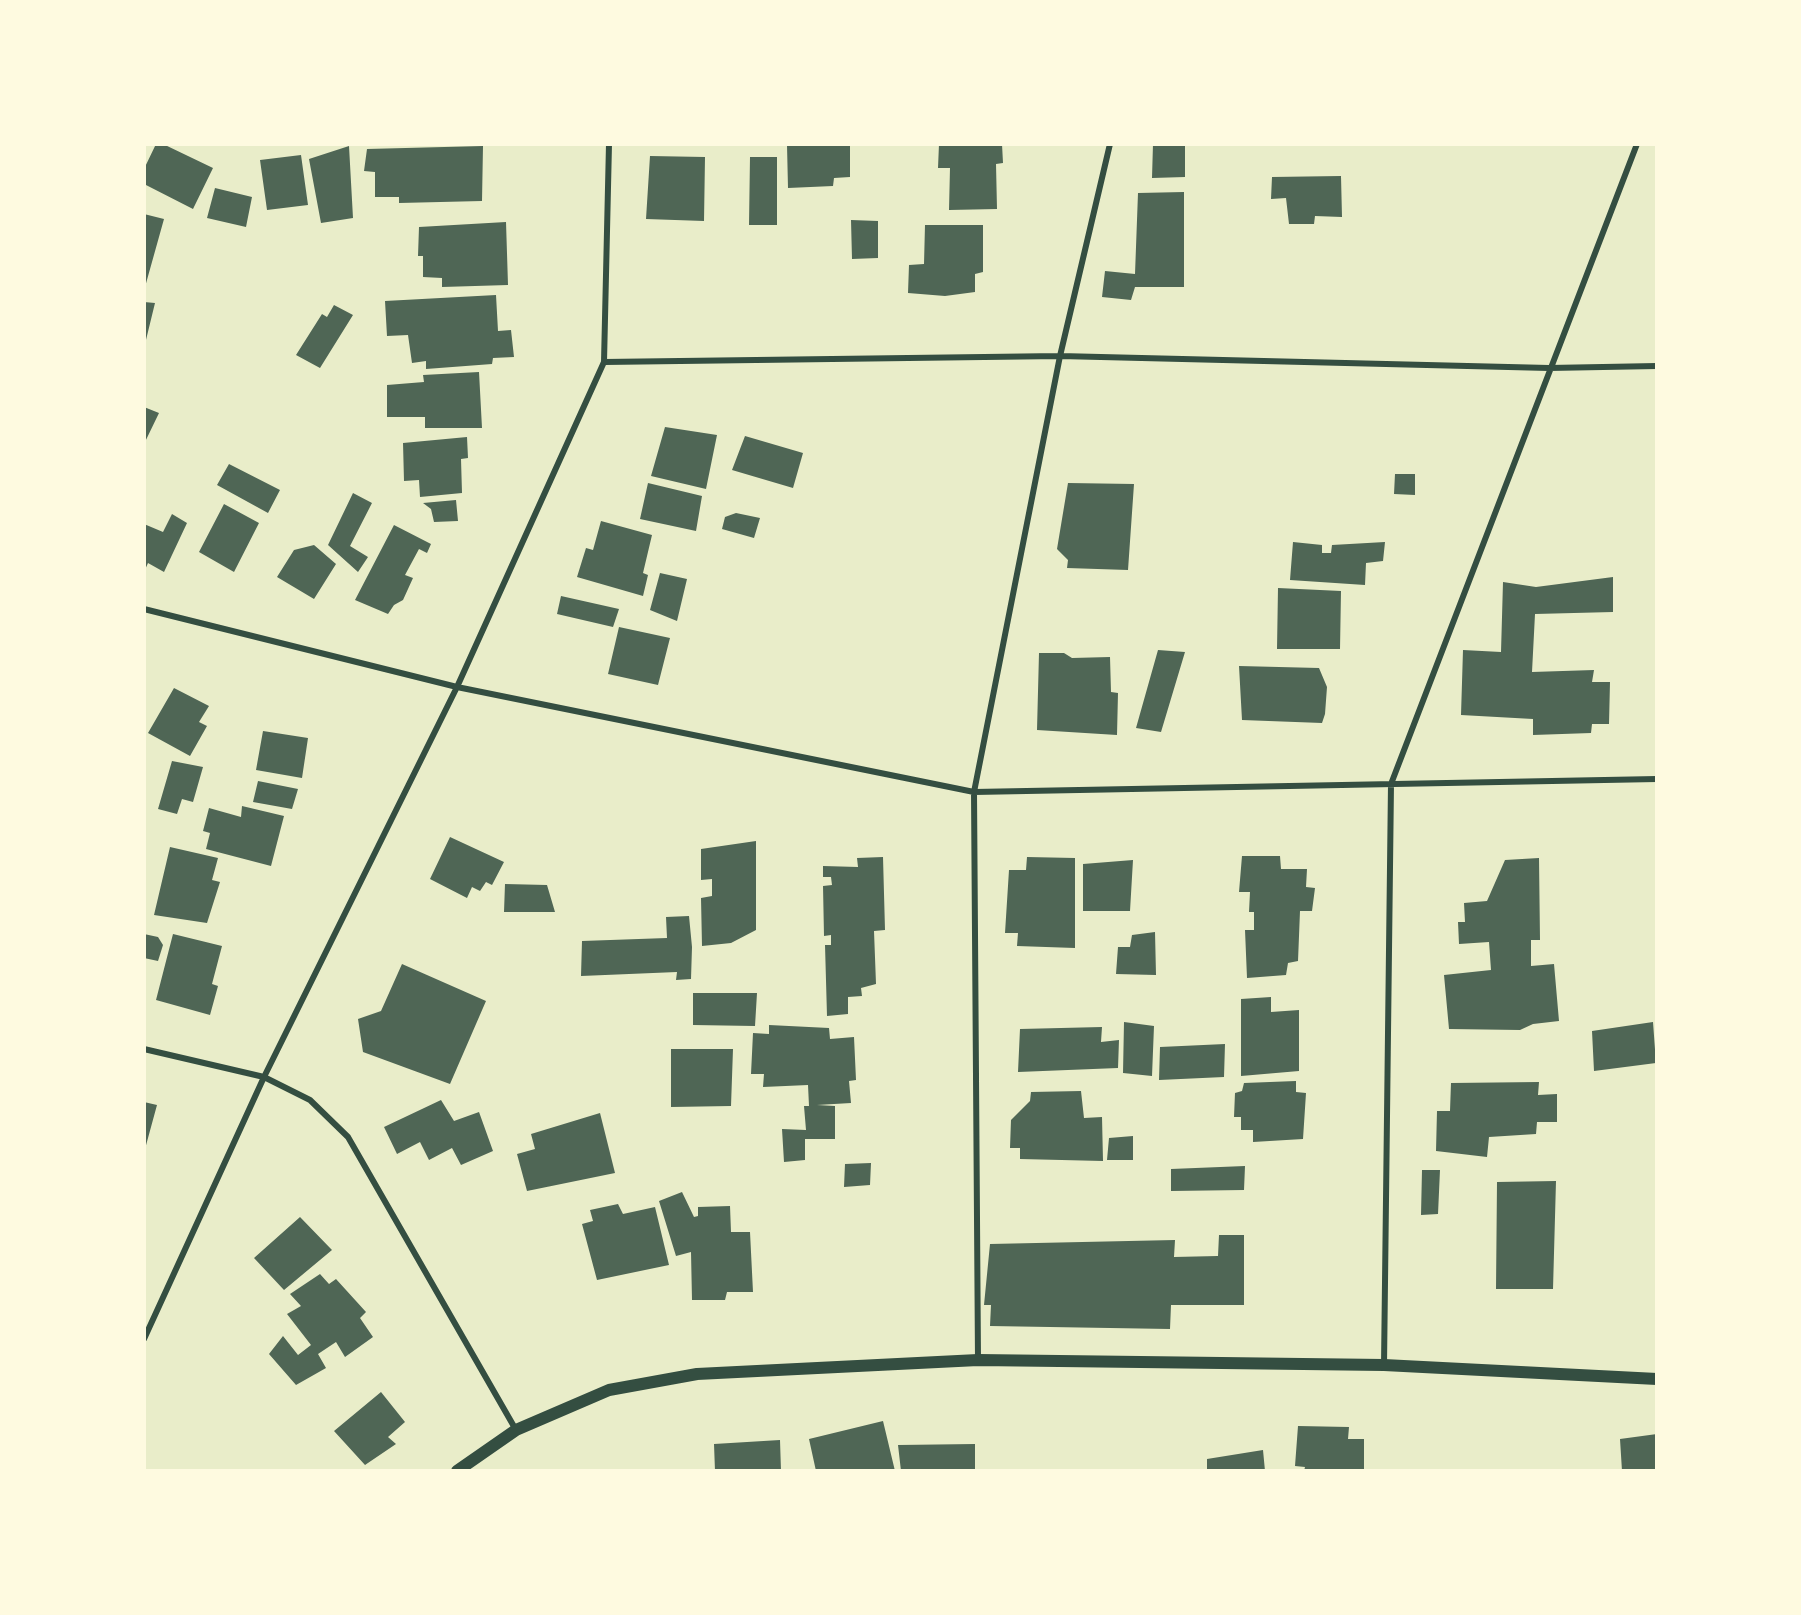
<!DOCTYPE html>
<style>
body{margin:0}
#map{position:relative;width:1801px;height:1615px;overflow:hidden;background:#e9edc9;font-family:Inter,sans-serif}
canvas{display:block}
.frame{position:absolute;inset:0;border:146px solid #fefae0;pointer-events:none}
</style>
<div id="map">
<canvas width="1801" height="1615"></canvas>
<div class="frame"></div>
</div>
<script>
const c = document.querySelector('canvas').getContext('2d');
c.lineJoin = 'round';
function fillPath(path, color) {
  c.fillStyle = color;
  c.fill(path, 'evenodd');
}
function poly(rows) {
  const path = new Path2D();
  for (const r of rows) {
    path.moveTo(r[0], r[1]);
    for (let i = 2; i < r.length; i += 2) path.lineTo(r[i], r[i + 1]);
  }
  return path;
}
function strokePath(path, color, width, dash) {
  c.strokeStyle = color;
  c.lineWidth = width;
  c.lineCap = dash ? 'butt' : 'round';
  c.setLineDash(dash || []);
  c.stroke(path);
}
const building = poly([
 [156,144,163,144,213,168,193,209,144,184,144,169],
 [939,144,1002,144,1003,163,996,164,997,209,949,210,950,168,938,168],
 [1153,144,1185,144,1185,177,1152,178],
 [787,145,850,146,850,177,834,178,833,186,788,188],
 [349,146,353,218,321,223,309,159],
 [483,146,482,201,399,203,399,197,375,197,375,172,364,171,367,149],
 [301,155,308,205,267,210,260,160],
 [650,156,705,157,704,221,646,219],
 [750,157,777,157,777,225,749,225],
 [1341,176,1342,217,1315,216,1314,224,1289,224,1286,198,1271,199,1272,177],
 [215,188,252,197,246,227,207,218],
 [1184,192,1184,287,1135,287,1131,300,1102,297,1105,271,1135,274,1138,193],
 [144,214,164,219,145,287,144,287],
 [851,220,878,221,878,258,852,259],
 [506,222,508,285,442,287,442,278,423,277,423,256,418,256,419,227],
 [925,225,983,225,983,272,975,274,975,292,945,296,908,293,909,265,924,264],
 [496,295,498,331,511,330,514,357,493,358,492,364,426,369,426,361,412,363,408,335,387,336,385,301],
 [144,302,155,303,145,344,144,344],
 [334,305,353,315,320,368,296,355,322,314,327,317],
 [479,372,482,428,425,428,425,417,387,417,387,385,424,382,423,375],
 [144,407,159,413,144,444],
 [665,427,717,435,706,489,651,476],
 [745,436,803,453,793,488,732,470],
 [467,437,468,458,461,459,462,493,420,497,419,480,404,481,403,443],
 [229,464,280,490,268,513,217,485],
 [1395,474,1415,474,1415,495,1394,494],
 [648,483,702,496,696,531,640,519],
 [1068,483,1134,484,1128,570,1067,568,1068,560,1057,549],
 [353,493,372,503,350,546,368,557,358,572,328,545],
 [456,500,458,521,434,522,431,509,423,503],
 [224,504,259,523,234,572,199,552],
 [736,513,760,518,754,538,722,529,725,517],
 [172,514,187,523,164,572,148,563,144,572,144,524,163,532],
 [601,521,652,535,643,573,648,575,643,596,577,577,586,548,593,550],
 [394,525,431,544,427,553,419,549,405,575,413,578,403,600,394,605,388,614,355,600],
 [1293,542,1322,545,1322,553,1331,553,1332,545,1385,542,1383,561,1366,563,1365,585,1290,580],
 [314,545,336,564,314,599,277,577,294,550],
 [660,573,687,579,677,621,650,610],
 [1613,577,1613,612,1535,614,1532,672,1594,670,1592,682,1610,682,1609,724,1592,724,1591,733,1533,735,1533,719,1461,715,1463,650,1501,652,1503,582,1536,587],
 [1278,588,1341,591,1340,649,1277,649],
 [561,596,619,609,613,627,557,614],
 [619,627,670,638,658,685,608,674],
 [1158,650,1185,652,1161,732,1136,728],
 [1039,653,1064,653,1072,658,1110,657,1111,692,1118,693,1117,735,1037,730],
 [1239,666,1319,668,1327,687,1325,714,1322,723,1242,720],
 [174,688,209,706,199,722,207,726,190,756,148,733],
 [263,731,308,738,302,778,256,770],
 [172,761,203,767,193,802,182,799,177,814,158,809],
 [258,781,298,789,292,809,253,802],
 [242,806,284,816,271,866,206,849,210,833,203,831,209,808,241,817],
 [450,837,504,862,492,885,486,882,480,891,472,887,467,898,430,879],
 [756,841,756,930,731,943,702,946,701,898,712,896,712,879,701,880,701,849],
 [170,847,218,858,212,880,220,882,207,923,154,915],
 [1242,856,1280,856,1281,869,1307,869,1306,887,1315,888,1312,911,1300,911,1298,961,1288,963,1286,975,1247,978,1245,930,1254,930,1254,912,1249,912,1250,892,1239,892],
 [883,857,885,930,874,931,876,984,861,988,862,996,848,997,848,1014,827,1016,825,945,831,945,831,935,824,936,823,886,832,885,831,877,823,877,823,866,858,867,857,858],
 [1027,857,1075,858,1075,948,1017,946,1018,933,1005,933,1009,870,1026,870],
 [1539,858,1540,940,1531,940,1531,966,1554,964,1559,1021,1533,1024,1520,1030,1449,1029,1444,975,1491,970,1489,942,1459,944,1458,922,1465,922,1464,903,1487,901,1505,860],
 [1133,860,1130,911,1083,911,1083,864],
 [505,884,547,885,555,912,504,912],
 [689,916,692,947,691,979,676,980,677,972,581,976,582,941,667,938,666,917],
 [1155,932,1156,975,1116,974,1118,947,1130,947,1132,935],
 [144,934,158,937,163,945,158,961,144,958],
 [173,934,222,946,212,984,218,986,210,1015,156,1000],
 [402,964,486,1001,450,1084,363,1052,358,1019,381,1011],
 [693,993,757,993,755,1026,693,1025],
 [1271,997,1271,1012,1299,1010,1299,1071,1241,1076,1241,999],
 [1124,1022,1154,1026,1152,1076,1123,1073],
 [1653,1022,1656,1063,1594,1071,1592,1031],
 [769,1025,829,1028,830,1039,854,1037,856,1080,849,1081,851,1103,817,1105,835,1106,835,1139,805,1139,805,1160,784,1162,782,1129,806,1130,804,1106,809,1106,808,1085,763,1087,764,1074,751,1074,753,1033,769,1034],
 [1102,1027,1101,1042,1119,1040,1118,1068,1018,1072,1020,1029],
 [1225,1044,1224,1077,1159,1080,1160,1047],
 [671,1049,733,1049,731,1106,671,1107],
 [1296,1081,1296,1092,1306,1093,1303,1139,1253,1142,1253,1130,1241,1130,1241,1117,1234,1117,1235,1093,1242,1091,1244,1083],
 [1539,1082,1538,1095,1557,1094,1557,1122,1537,1122,1536,1134,1489,1137,1487,1157,1436,1151,1437,1111,1450,1111,1451,1083],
 [1081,1091,1084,1118,1102,1117,1103,1161,1020,1159,1020,1148,1010,1148,1011,1120,1030,1101,1031,1092],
 [441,1100,454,1121,479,1112,493,1151,461,1165,452,1148,429,1160,420,1142,397,1154,384,1127],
 [144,1102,157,1105,145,1149,144,1149],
 [600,1113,615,1173,527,1191,517,1154,535,1149,531,1134],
 [1133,1136,1133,1160,1107,1160,1109,1138],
 [871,1163,870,1185,844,1187,845,1164],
 [1245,1166,1244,1190,1171,1191,1171,1169],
 [1422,1170,1440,1170,1438,1214,1421,1215],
 [1556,1181,1553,1289,1496,1289,1497,1182],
 [682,1192,694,1217,698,1216,698,1207,730,1206,731,1232,750,1232,753,1292,727,1292,725,1300,692,1300,691,1252,676,1256,659,1201],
 [618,1204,623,1214,655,1207,669,1265,597,1280,582,1224,593,1221,590,1210],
 [300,1217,332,1250,284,1290,254,1258],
 [1219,1235,1244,1235,1244,1305,1171,1305,1170,1329,990,1326,991,1305,984,1305,990,1244,1175,1240,1174,1257,1218,1256],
 [320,1274,329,1284,336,1279,366,1312,360,1318,373,1337,345,1357,336,1342,318,1354,326,1368,296,1385,269,1354,283,1336,298,1355,311,1345,287,1314,301,1306,290,1294],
 [381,1392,405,1422,388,1437,396,1444,365,1465,334,1431],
 [883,1421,895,1471,816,1471,809,1439],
 [1298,1426,1349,1427,1348,1439,1364,1439,1364,1471,1304,1471,1305,1467,1295,1466],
 [1657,1434,1657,1471,1622,1471,1620,1439],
 [780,1440,781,1471,715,1471,714,1444],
 [975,1444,975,1471,901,1471,898,1445],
 [1263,1450,1265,1471,1207,1471,1207,1459]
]);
const minor = poly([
 [604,362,1060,356,1549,368,1657,366],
 [144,609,457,687,974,792,1657,779],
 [144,1049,264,1077,310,1100,348,1137,516,1430],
 [144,1339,264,1077,457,687,604,362,609,144],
 [978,1360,974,792,1060,356,1110,144],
 [1384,1365,1391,784,1637,144]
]);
const secondary = poly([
 [457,1471,516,1430,609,1390,697,1374,978,1360,1384,1365,1657,1379]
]);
fillPath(building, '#4f6655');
strokePath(minor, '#344e41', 6);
strokePath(secondary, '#344e41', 12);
</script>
